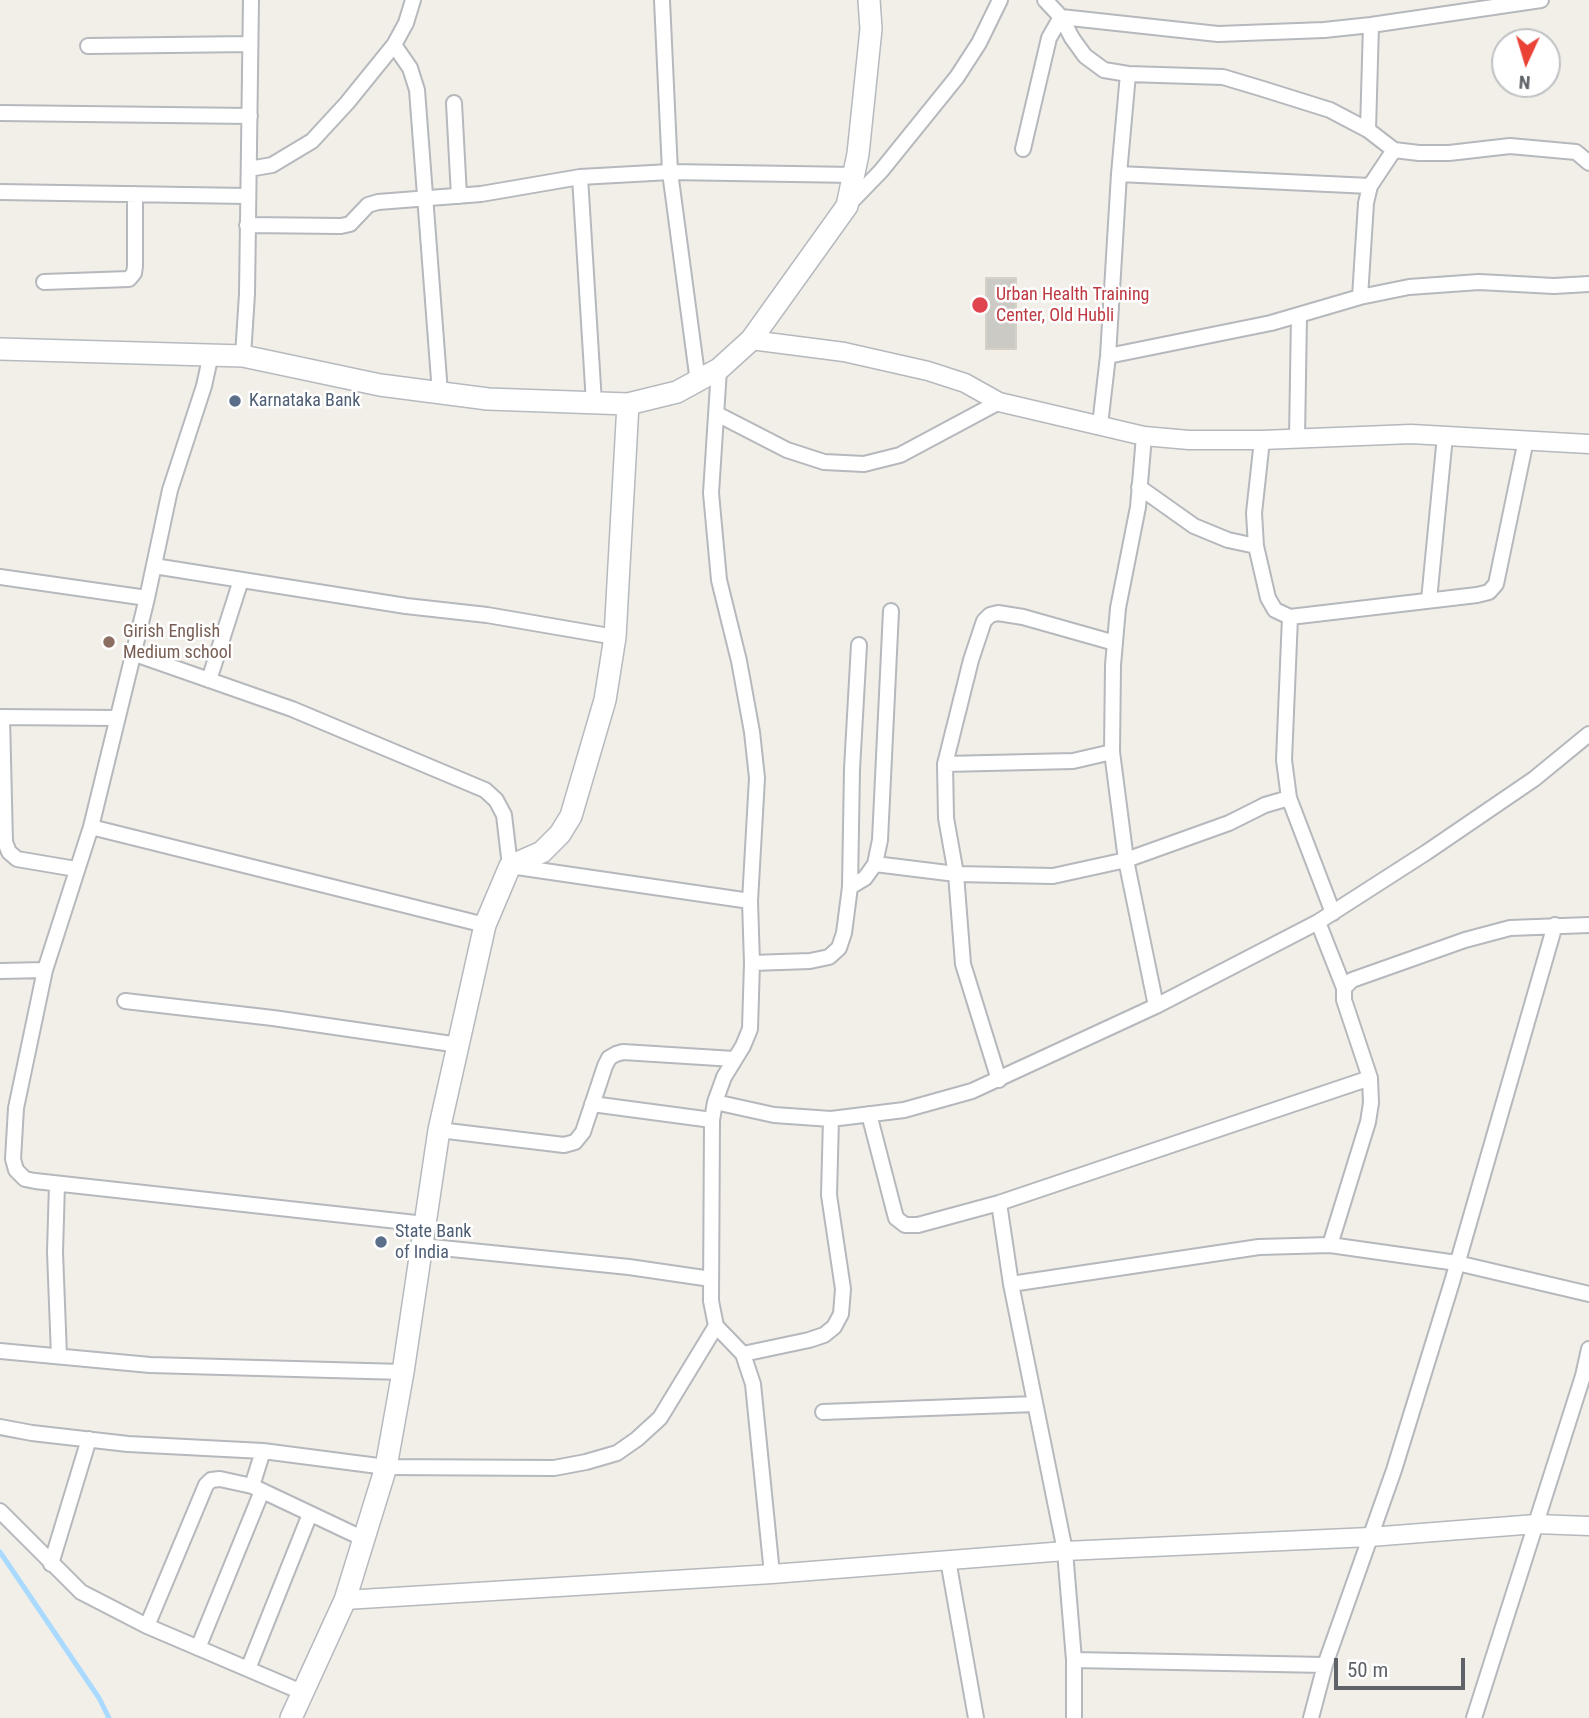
<!DOCTYPE html>
<style>
body{margin:0}
#map{position:relative;width:1589px;height:1718px;overflow:hidden;background:#f1efe8;font-family:"Roboto Condensed",sans-serif}
canvas{display:block}
.north{position:absolute;left:1491px;top:28px;width:70px;height:70px;box-sizing:border-box;background:#fff;border:2px solid #bfc1c3;border-radius:50%;rotate:184deg;font-size:19px;font-weight:700;line-height:28px;text-align:center;color:#5f6368}
.north::after{content:'';display:block;margin:auto;width:24px;height:32px;background:#ea4335;clip-path:polygon(50% 0,100% 100%,50% 72%,0 100%)}
.scale{position:absolute;left:1334px;top:1658px;width:131px;height:32px;box-sizing:border-box;border:4px solid #5f6368;border-top:0;padding-left:9px;font-size:21px;line-height:24px;white-space:nowrap;color:#5f6368;-webkit-text-stroke:5px #fff;paint-order:stroke}
</style>
<div id="map">
<canvas width="1589" height="1718"></canvas>
<div class="north">N</div>
<div class="scale">50 m</div>
</div>
<script>
const c = document.querySelector('canvas').getContext('2d');
c.lineJoin = 'round';
function poly(rows) {
  const path = new Path2D();
  for (const r of rows) {
    path.moveTo(r[0], r[1]);
    for (let i = 2; i < r.length; i += 2) path.lineTo(r[i], r[i + 1]);
  }
  return path;
}
function strokePath(path, color, width, dash) {
  c.strokeStyle = color;
  c.lineWidth = width;
  c.lineCap = dash ? 'butt' : 'round';
  c.setLineDash(dash || []);
  c.stroke(path);
}
function fillPath(path, color) {
  c.fillStyle = color;
  c.fill(path, 'evenodd');
}
function drawText(font, color, halo, rows, align = 'center') {
  c.font = font + ' "Roboto Condensed",sans-serif';
  c.lineWidth = 5;
  c.setLineDash([]);
  c.textBaseline = 'middle';
  c.strokeStyle = halo;
  c.fillStyle = color;
  for (const [text, x, y, turn = 0] of rows) {
    c.save();
    c.translate(x, y);
    c.rotate((+turn || 0) * Math.PI / 180);
    c.textAlign = isNaN(turn) ? turn : align;
    if (halo) c.strokeText(text, 0, 0);
    c.fillText(text, 0, 0);
    c.restore();
  }
}
const stream = poly([
 [0,1552,99,1698,109,1718]
]);
const building = poly([
 [986,278,1016,278,1016,349,986,349,986,278]
]);
const minor = poly([
 [662,0,670,172,698,382],
 [1045,0,1061,17,1072,38,1085,56,1104,70,1128,74,1223,77,1263,89,1330,110,1368,130,1394,150,1419,153,1449,153,1510,146,1576,152,1589,163],
 [394,45,410,68,417,90,440,393],
 [88,46,250,44],
 [454,103,459,196],
 [0,113,250,116],
 [1368,130,1371,25],
 [1023,149,1049,38,1061,17,1218,34,1324,30,1371,25,1541,0],
 [249,169,272,165,312,141,347,103,394,45,406,23,413,0],
 [1119,174,1370,186],
 [580,177,594,403],
 [0,192,248,196],
 [848,205,881,171,957,77,979,43,1000,0],
 [247,225,341,226,350,224,368,205,378,202,481,194,580,177,670,172,854,175],
 [44,282,129,279,134,273,135,266,135,194],
 [1360,297,1366,203,1370,186,1394,150],
 [211,354,204,386,170,490,147,598,91,827,45,970,16,1108,13,1159,16,1170,25,1179,35,1181,425,1224],
 [243,356,247,294,251,0],
 [1108,356,1271,323,1360,297,1409,287,1479,282,1554,286,1589,284],
 [719,369,711,493,719,580,739,661,752,732,757,778,750,901,752,963,750,1029,743,1046,724,1077,715,1102,712,1120,711,1301,716,1326,743,1354,753,1384,772,1574],
 [717,414,787,450,824,462,864,464,900,455,999,402],
 [1100,425,1108,356,1119,174,1128,74],
 [1144,436,1138,507,1118,608,1113,665,1112,752,1126,860,1156,1006],
 [1297,438,1299,316],
 [1262,440,1254,513,1256,546,1268,598,1275,610,1290,617,1477,595,1489,592,1496,584,1526,440],
 [1139,487,1194,526,1228,540,1256,546],
 [154,566,406,606,487,615,615,637],
 [0,577,147,598],
 [1429,600,1445,436],
 [1290,617,1284,760,1289,798,1333,913],
 [132,653,292,709,485,790,496,800,504,815,510,866,750,901],
 [209,680,241,580],
 [0,717,117,718],
 [2,717,5,842,9,852,17,859,76,869],
 [945,764,1073,761,1112,752],
 [91,827,485,925],
 [875,864,956,874,1053,876,1126,860,1229,823,1265,805,1289,798],
 [850,887,865,878,875,864,880,840,891,611],
 [1318,922,1344,988],
 [752,963,810,961,829,957,839,948,844,933,850,887,852,769,859,645],
 [0,971,45,970],
 [125,1001,273,1018,459,1045],
 [999,1080,963,964,956,874,946,818,945,764,971,660,984,621,990,615,998,613,1023,617,1115,643],
 [715,1102,774,1115,831,1119,904,1110,972,1091,1156,1006,1318,922,1427,852,1534,779,1589,734],
 [592,1104,712,1120],
 [869,1114,896,1218,905,1225,918,1225,999,1203,1370,1078],
 [439,1130,564,1145,575,1142,583,1132,605,1066,609,1058,616,1054,623,1052,734,1059],
 [57,1184,55,1252,59,1356],
 [999,1203,1011,1284,1065,1551,1074,1660],
 [1330,1245,1368,1122,1371,1103,1370,1078,1344,1000,1344,988,1352,980,1465,940,1510,928,1589,925],
 [422,1246,629,1267,711,1279],
 [1011,1284,1259,1247,1330,1245,1457,1263,1589,1294],
 [0,1351,150,1365,403,1372],
 [743,1354,809,1340,824,1335,834,1327,841,1314,843,1289,829,1195,831,1119],
 [823,1412,1035,1404],
 [0,1427,32,1433,128,1444,263,1451,386,1467,554,1468,586,1462,617,1453,637,1439,660,1418,716,1326],
 [252,1486,263,1451],
 [0,1511,81,1592,147,1626,304,1693],
 [948,1560,976,1718],
 [51,1564,89,1439],
 [147,1626,206,1485,211,1480,220,1479,252,1486,364,1539],
 [198,1648,262,1491],
 [1325,1665,1394,1470,1452,1282,1555,925],
 [248,1669,310,1514],
 [1074,1718,1074,1660,1325,1665,1311,1718],
 [1474,1718,1583,1376,1589,1349]
]);
const tertiary = poly([
 [751,340,844,352,928,371,965,383,999,402,1144,436,1189,440,1262,440,1411,434,1589,444],
 [345,1600,772,1574,1065,1551,1370,1537,1536,1524,1589,1526]
]);
const secondary = poly([
 [0,349,243,356,380,385,488,399,628,404,677,392,719,369,751,340,847,206,858,154,871,29,869,0],
 [291,1718,345,1600,386,1467,403,1372,439,1130,485,925,510,866,542,852,560,834,571,816,605,700,615,637,628,404]
]);
const markers = [
 [980,305,9,"#e0444e"],
 [235,401,7,"#5c6f8a"],
 [109,642,7,"#8d6e63"],
 [381,1242,7,"#5c6f8a"]
];
const healthNames = [
 ["Urban Health Training",996,295],
 ["Center, Old Hubli",996,316]
];
const serviceNames = [
 ["Karnataka Bank",249,401],
 ["State Bank",395,1232],
 ["of India",395,1253]
];
const educationNames = [
 ["Girish English",123,632],
 ["Medium school",123,653]
];
strokePath(stream, '#aadaff', 5);
fillPath(building, '#cccac5');
strokePath(building, '#d6d1c6', 2);
strokePath(minor, '#b5b8bc', 18);
strokePath(tertiary, '#b5b8bc', 21);
strokePath(secondary, '#b6babf', 24);
strokePath(minor, '#fff', 14);
strokePath(tertiary, '#fff', 18);
strokePath(secondary, '#fff', 21);
for (const [x, y, r, color] of markers) {
  const dot = new Path2D();
  dot.arc(x, y, r, 0, 2 * Math.PI);
  c.fillStyle = color;
  c.fill(dot);
  strokePath(dot, '#fff', 2.5);
}
drawText('18px', '#be3a42', '#fff', healthNames, 'left');
drawText('18px', '#4e5e75', '#fff', serviceNames, 'left');
drawText('18px', '#785e54', '#fff', educationNames, 'left');
</script>
